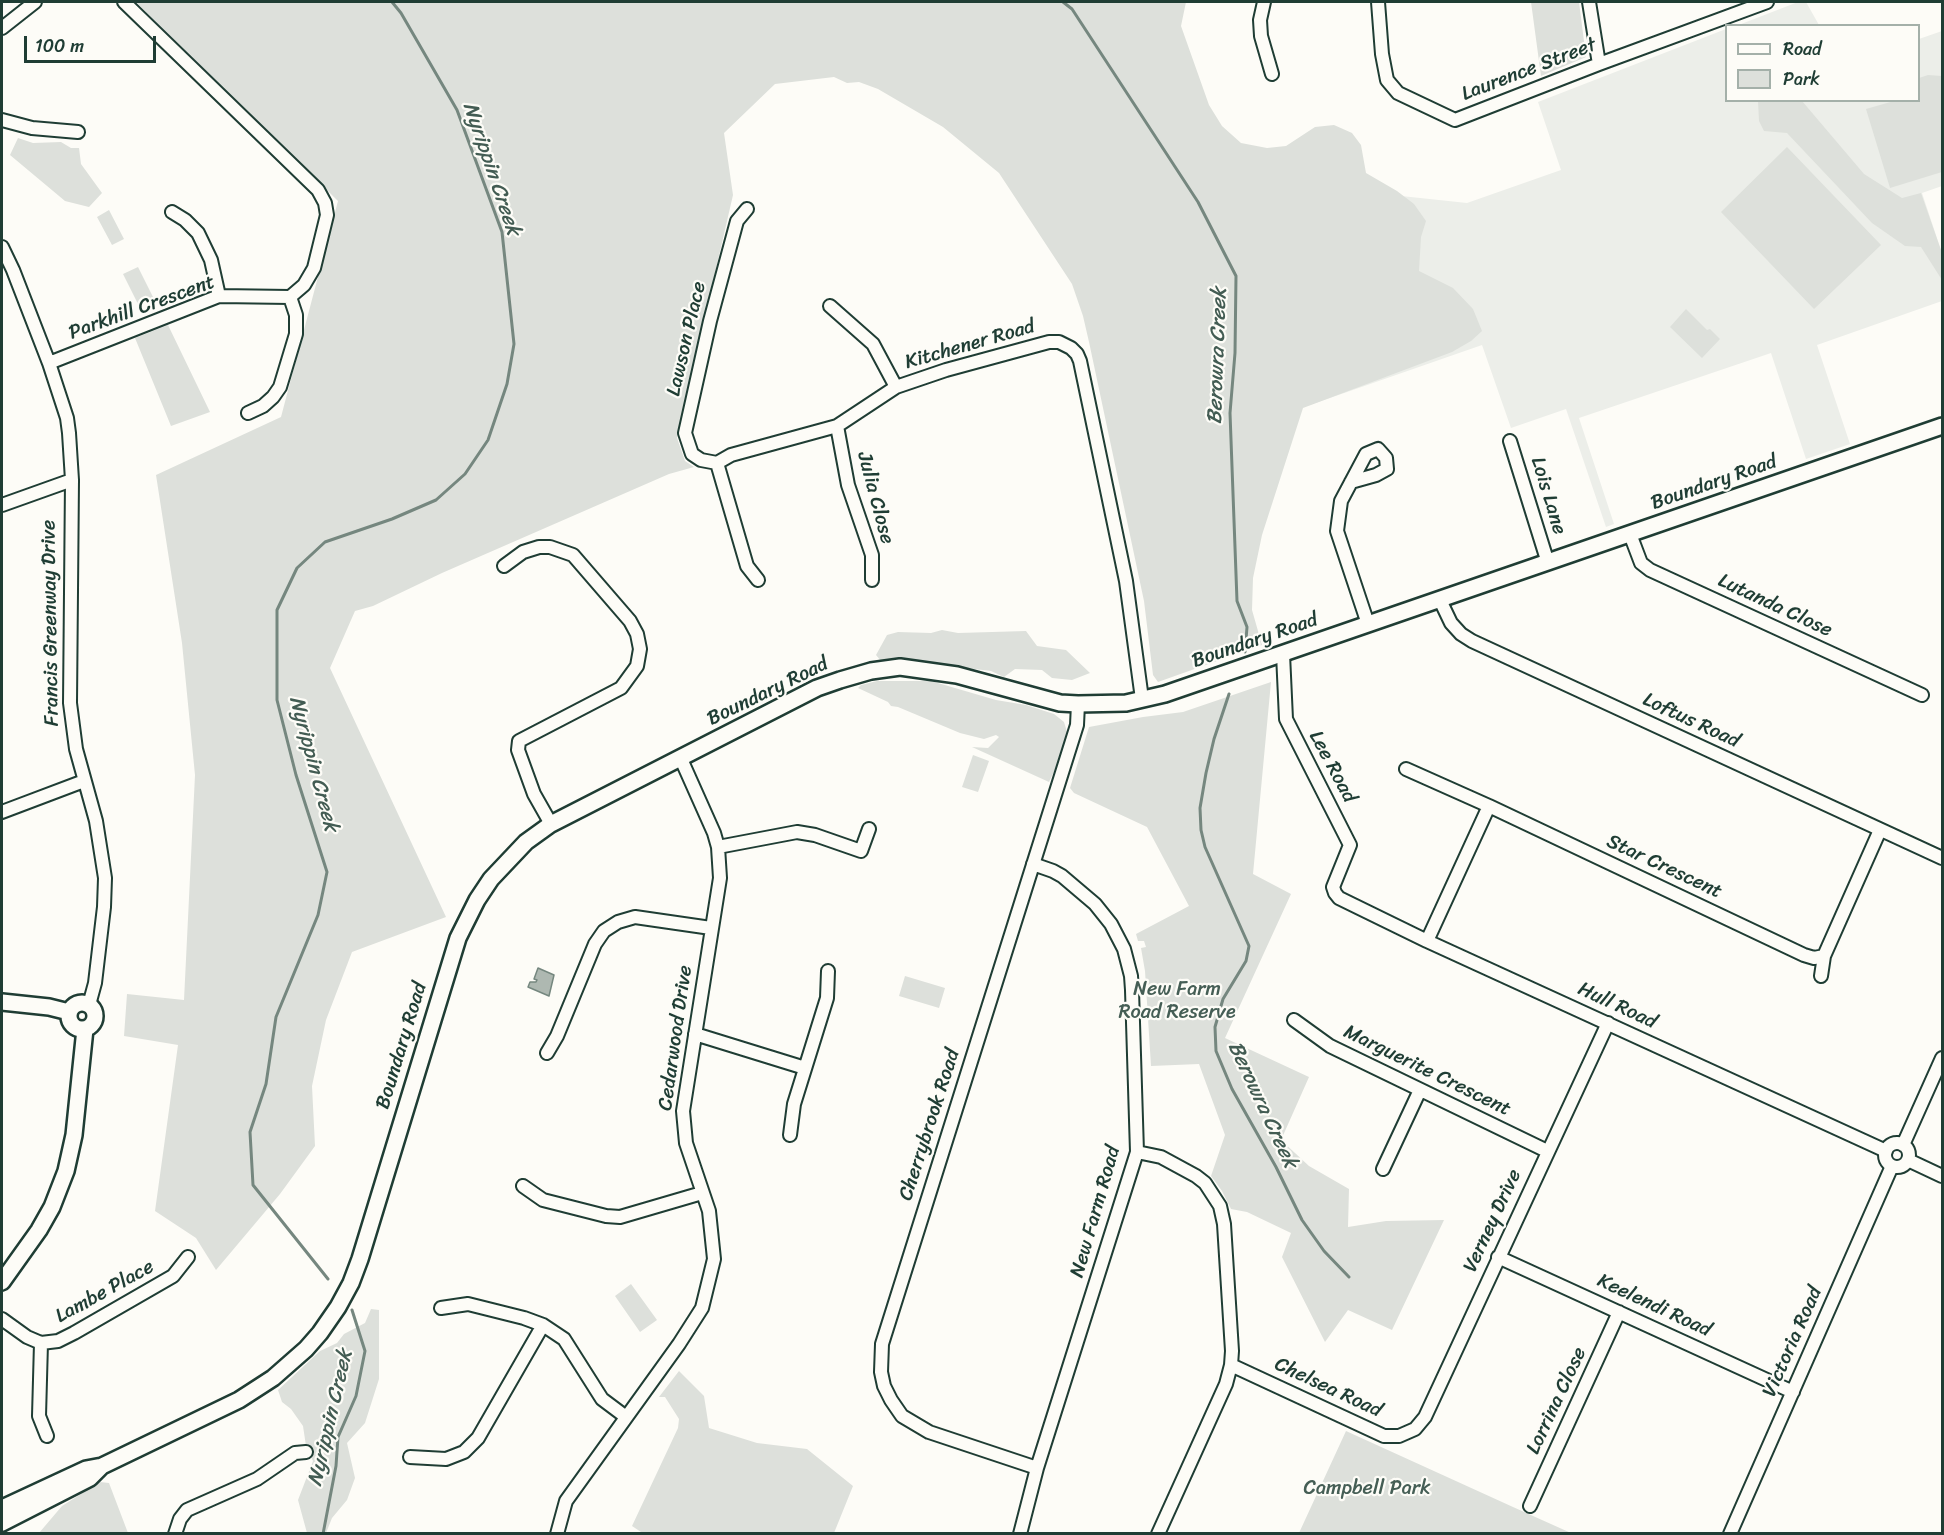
<!DOCTYPE html>
<style>
body{margin:0}
#map{position:relative;width:1944px;height:1535px;overflow:hidden;background:#fdfcf7;font-family:Sriracha,sans-serif}
canvas{display:block}
.frame{position:absolute;inset:0;border:3px solid #1f3d34;pointer-events:none}
.legend{position:absolute;left:1725px;top:24px;width:195px;height:78px;box-sizing:border-box;background:#fdfcf7;border:2px solid #a4b0a9;margin:0;padding:8px 10px;list-style:none;font-size:18px;color:#1f3d34}
.legend li{display:flex;align-items:center;gap:12px;height:30px}
.legend b{width:30px;border:2px solid #a4b0a9}
.scale{position:absolute;left:24px;top:36px;width:132px;height:27px;box-sizing:border-box;border:3px solid #1f3d34;border-top:0;padding-left:8px;font-size:18px;line-height:21px;white-space:nowrap;color:#1f3d34;-webkit-text-stroke:4px #fdfcf7;paint-order:stroke}
</style>
<div id="map">
<canvas width="1944" height="1535"></canvas>
<div class="frame"></div>
<ul class="legend">
<li><b style="height:8px;background:#fdfcf7"></b>Road</li>
<li><b style="height:16px;background:#dde0db"></b>Park</li>
</ul>
<div class="scale">100 m</div>
</div>
<script>
const c = document.querySelector('canvas').getContext('2d');
c.lineJoin = 'round';
function fillPath(path, color) {
  c.fillStyle = color;
  c.fill(path, 'evenodd');
}
function poly(rows) {
  const path = new Path2D();
  for (const r of rows) {
    if (r.length === 3) {
      path.moveTo(r[0] + r[2], r[1]);
      path.arc(r[0], r[1], r[2], 0, 2 * Math.PI);
      continue;
    }
    path.moveTo(r[0], r[1]);
    for (let i = 2; i < r.length; i += 2) path.lineTo(r[i], r[i + 1]);
  }
  return path;
}
function strokePath(path, color, width, dash) {
  c.strokeStyle = color;
  c.lineWidth = width;
  c.lineCap = dash ? 'butt' : 'round';
  c.setLineDash(dash || []);
  c.stroke(path);
}
function drawText(font, color, halo, rows, align = 'center') {
  c.font = font + ' Sriracha,sans-serif';
  c.lineWidth = 4.5;
  c.setLineDash([]);
  c.textBaseline = 'middle';
  c.strokeStyle = halo;
  c.fillStyle = color;
  for (const [text, x, y, turn = 0] of rows) {
    c.save();
    c.translate(x, y);
    c.rotate((+turn || 0) * Math.PI / 180);
    c.textAlign = isNaN(turn) ? turn : align;
    if (halo) c.strokeText(text, 0, 0);
    c.fillText(text, 0, 0);
    c.restore();
  }
}
const built = poly([
 [1798,2,1806,2,1819,25,1736,26],
 [1726,29,1726,100,1918,100,1919,39,1942,31,1942,186,1922,193,1942,253,1942,301,1817,345,1850,444,1806,459,1771,353,1579,418,1614,524,1606,527,1566,409,1511,428,1482,345,1307,406,1372,181,1392,195,1467,203,1561,170,1538,102]
]);
const green = poly([
 [136,2,1186,2,1181,26,1209,105,1222,126,1241,143,1267,148,1286,146,1315,127,1334,125,1352,133,1361,145,1366,173,1397,191,1414,204,1426,221,1421,237,1419,271,1453,288,1473,309,1482,331,1471,341,1452,352,1303,408,1262,535,1253,578,1252,610,1262,645,1158,682,1153,675,1144,601,1089,342,1083,316,1072,284,999,173,943,127,878,89,859,82,847,83,834,77,775,84,724,133,733,195,677,438,685,461,694,467,669,474,442,573,373,606,355,611,330,668,446,917,352,952,326,1020,312,1086,315,1146,280,1194,216,1270,196,1238,155,1211,178,1045,124,1036,127,994,184,1000,195,775,182,643,156,475,281,417,338,201],
 [1531,2,1579,2,1586,57,1541,76],
 [1928,75,1942,76,1942,172,1890,188,1866,109,1894,101,1918,100,1919,78],
 [1758,101,1802,101,1864,174,1902,198,1921,193,1942,253,1942,280,1921,247,1905,246,1872,223,1787,133,1764,131,1759,121],
 [18,138,33,143,61,142,71,148,79,148,81,164,102,193,89,207,65,201,10,155],
 [1787,147,1881,245,1814,309,1721,212],
 [109,210,124,239,112,245,97,217],
 [138,267,153,297,138,304,123,274],
 [1686,309,1707,330,1710,329,1720,339,1702,358,1670,327],
 [168,325,210,412,171,426,135,338],
 [942,630,958,633,1026,631,1037,646,1066,650,1090,673,1072,680,1052,678,1042,670,1015,669,1004,677,991,671,900,660,881,661,876,655,887,635,898,632,931,633],
 [877,681,931,681,996,700,1026,705,1054,714,1064,722,1067,732,1060,759,1049,782,972,747,988,748,999,737,996,735,984,739,960,733,898,707,891,706,888,702,858,688,861,685],
 [1271,682,1253,874,1291,894,1225,1038,1309,1077,1281,1140,1309,1166,1349,1189,1348,1227,1386,1221,1444,1220,1392,1330,1348,1310,1325,1342,1282,1257,1291,1233,1247,1212,1231,1209,1222,1191,1211,1176,1225,1135,1199,1064,1151,1066,1145,971,1141,948,1146,947,1144,941,1138,941,1136,934,1189,906,1147,827,1074,793,1070,788,1089,727,1143,717,1183,712],
 [973,755,989,761,978,792,962,787],
 [905,976,945,988,939,1008,899,996],
 [631,1284,657,1320,640,1332,615,1296],
 [371,1309,379,1310,379,1379,365,1423,347,1443,355,1478,347,1500,332,1518,326,1533,307,1533,298,1500,313,1461,306,1446,303,1426,291,1409,282,1402,278,1390,320,1351,337,1343,344,1334,365,1323],
 [679,1371,704,1396,709,1428,757,1443,807,1449,853,1486,834,1533,644,1534,632,1526,678,1428,679,1419,665,1397,659,1397],
 [1346,1431,1513,1507,1571,1533,1299,1533],
 [100,1482,109,1483,128,1533,39,1533,62,1506]
]);
const water = poly([
 [538,968,554,975,549,996,528,987,530,982,536,982,537,980,534,979,538,968]
]);
const stream = poly([
 [1063,2,1072,9,1198,202,1236,276,1235,353,1230,413,1237,601,1247,627,1245,652],
 [1229,694,1214,739,1206,773,1200,808,1201,830,1205,847,1249,946,1246,961,1223,999,1215,1027,1216,1051,1232,1089,1276,1167,1302,1220,1324,1251,1349,1277],
 [328,1279,253,1185,250,1132,266,1084,276,1017,318,915,327,872,296,775,277,700,277,610,297,568,325,542,392,519,436,500,465,474,488,440,507,384,514,344,502,232,457,110,401,13,392,2],
 [323,1534,336,1466,338,1437,356,1396,365,1351,352,1310]
]);
const minor = poly([
 [1264,2,1260,20,1261,36,1272,74],
 [1378,2,1382,54,1387,80,1398,93,1455,120,1599,64,1767,2],
 [1589,2,1599,64],
 [2,28,35,2],
 [2,120,32,128,78,132],
 [172,212,185,220,198,233,211,260,219,296],
 [2,247,13,270,49,363,67,418,69,433,72,480,70,703,76,749,96,821,105,878,104,907,95,983,89,1005],
 [830,306,873,344,896,387],
 [49,363,219,296,290,297,304,285,314,268,327,215,325,203,318,190,124,2],
 [248,413,263,406,273,397,280,387,296,334,296,315,290,297],
 [837,426,848,485,872,555,872,580],
 [1510,441,1548,563],
 [717,463,731,455,837,426,896,387,946,370,1049,342,1059,342,1071,348,1077,354,1080,361,1126,581,1142,699],
 [717,463,701,460,692,454,685,433,710,321,737,221,747,209],
 [717,463,747,566,758,580],
 [1351,482,1376,475,1387,469,1386,458,1378,449,1366,454,1341,501,1337,531,1368,624],
 [2,505,72,480],
 [1630,534,1641,563,1650,570,1922,695],
 [504,566,523,552,539,547,550,547,573,555,630,621,637,634,640,649,637,666,621,688,519,741,518,750,534,794,551,824],
 [1440,600,1451,623,1461,634,1472,641,1942,858],
 [1283,654,1286,719,1350,845,1333,887,1335,893,1339,898,1427,941,1886,1151],
 [1406,769,1489,806,1804,955,1814,958,1824,956],
 [2,812,84,781],
 [718,847,797,832,815,835,861,851,869,829],
 [1427,941,1489,806],
 [1821,976,1824,956,1880,830],
 [1294,1020,1330,1046,1547,1151],
 [695,1034,805,1068],
 [547,1053,557,1036,595,944,604,931,618,922,635,917,711,928],
 [790,1135,794,1104,827,998,828,971],
 [1897,1155,12],
 [1903,1145,1942,1058],
 [1137,1152,1161,1157,1196,1176,1205,1183,1220,1206,1224,1224,1232,1351,1231,1365,1226,1384,1158,1534],
 [1908,1160,1942,1176],
 [1383,1169,1420,1090],
 [523,1186,543,1200,606,1216,620,1217,702,1193],
 [1498,1257,1793,1392],
 [441,1308,468,1304,524,1318,543,1325,564,1339,602,1399,626,1417],
 [2,1319,27,1337,41,1343,58,1341,74,1333,173,1276,188,1257],
 [41,1343,39,1416,47,1436],
 [1231,1365,1384,1436,1399,1436,1415,1429,1425,1417,1608,1023],
 [410,1457,446,1459,464,1452,478,1438,543,1325],
 [1037,1468,929,1432,902,1416,891,1400,884,1386,881,1372,882,1344,1077,725,1078,704],
 [1530,1506,1619,1312],
 [175,1534,180,1519,187,1510,257,1479,295,1453,306,1452],
 [557,1534,566,1501,679,1344,702,1308,714,1259,709,1211,686,1143,683,1111,720,878,718,847,714,833,681,759],
 [1020,1534,1037,1468,1137,1152,1132,990,1131,976,1124,949,1111,924,1095,904,1062,876,1053,871,1033,864],
 [1730,1534,1892,1166]
]);
const major = poly([
 [2,1002,49,1007,69,1012],
 [82,1016,13],
 [2,1282,39,1230,52,1207,66,1171,74,1135,85,1029],
 [2,1508,86,1469,102,1466,239,1400,273,1378,306,1349,320,1333,338,1307,351,1283,360,1259,458,938,477,900,491,879,526,842,551,824,817,688,840,680,871,671,900,667,957,675,1060,703,1078,704,1126,703,1165,694,1942,426],
 [2,1523,90,1478,102,1466]
]);
const streetNames = [
 ["Laurence Street",1529,70,-21],
 ["Parkhill Crescent",142,308,-20],
 ["Lawson Place",687,339,-77],
 ["Kitchener Road",970,345,-16],
 ["Boundary Road",1714,483,-19],
 ["Lois Lane",1548,496,73],
 ["Julia Close",875,498,75],
 ["Lutanda Close",1775,606,25],
 ["Francis Greenway Drive",51,623,-91],
 ["Boundary Road",1255,641,-19],
 ["Boundary Road",768,692,-26],
 ["Loftus Road",1691,721,25],
 ["Lee Road",1332,767,62],
 ["Star Crescent",1664,867,25],
 ["Hull Road",1617,1006,25],
 ["Cedarwood Drive",676,1038,-82],
 ["Boundary Road",402,1046,-73],
 ["Marguerite Crescent",1427,1071,26],
 ["Cherrybrook Road",930,1125,-72],
 ["New Farm Road",1096,1212,-74],
 ["Verney Drive",1493,1221,-65],
 ["Lambe Place",105,1292,-29],
 ["Keelendi Road",1654,1306,25],
 ["Victoria Road",1793,1342,-66],
 ["Chelsea Road",1328,1388,25],
 ["Lorrina Close",1557,1401,-65]
];
const parkNames = [
 ["New Farm",1177,990],
 ["Road Reserve",1177,1013],
 ["Campbell Park",1367,1489]
];
const waterNames = [
 ["Nyrippin Creek",491,169,71],
 ["Berowra Creek",1218,356,-88],
 ["Nyrippin Creek",313,764,75],
 ["Berowra Creek",1262,1105,65],
 ["Nyrippin Creek",331,1418,-77]
];
fillPath(built, '#eceee9');
fillPath(green, '#dde0db');
fillPath(water, '#aeb8b1');
strokePath(water, '#75877f', 1.5);
strokePath(stream, '#75877f', 3);
strokePath(minor, '#1f3d34', 16);
strokePath(major, '#1f3d34', 20);
strokePath(minor, '#fdfcf7', 12);
strokePath(major, '#fdfcf7', 15);
drawText('20px', '#1f3d34', '#fdfcf7', streetNames);
drawText('20px', '#455e55', '#fdfcf7', parkNames);
drawText('italic 21px', '#435c53', '#fdfcf7', waterNames);
</script>
